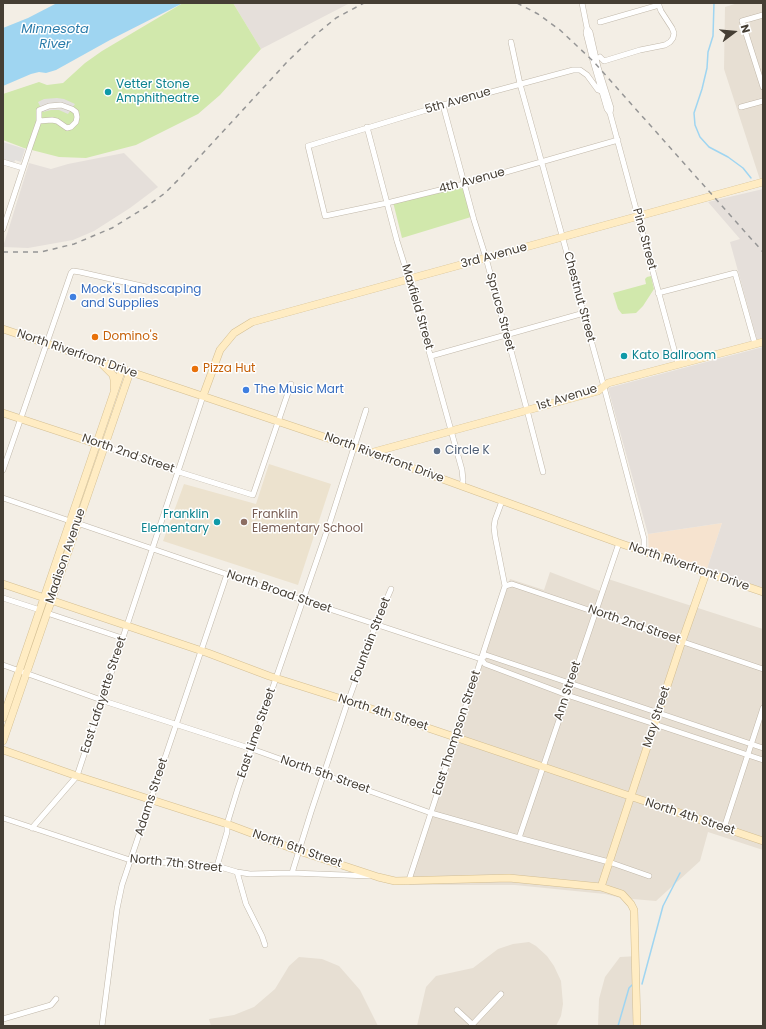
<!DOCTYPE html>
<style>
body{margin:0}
#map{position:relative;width:766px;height:1029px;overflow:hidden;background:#f3eee5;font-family:Poppins,sans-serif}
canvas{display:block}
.frame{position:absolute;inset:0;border:4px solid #453e34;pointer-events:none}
.north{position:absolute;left:714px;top:12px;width:40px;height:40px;-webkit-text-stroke:3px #fff;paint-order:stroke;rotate:74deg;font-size:11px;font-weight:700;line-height:16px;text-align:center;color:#453e34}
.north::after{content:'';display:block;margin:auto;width:14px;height:18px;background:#453e34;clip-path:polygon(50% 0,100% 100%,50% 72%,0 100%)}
</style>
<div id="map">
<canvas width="766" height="1029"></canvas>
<div class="frame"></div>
<div class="north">N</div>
</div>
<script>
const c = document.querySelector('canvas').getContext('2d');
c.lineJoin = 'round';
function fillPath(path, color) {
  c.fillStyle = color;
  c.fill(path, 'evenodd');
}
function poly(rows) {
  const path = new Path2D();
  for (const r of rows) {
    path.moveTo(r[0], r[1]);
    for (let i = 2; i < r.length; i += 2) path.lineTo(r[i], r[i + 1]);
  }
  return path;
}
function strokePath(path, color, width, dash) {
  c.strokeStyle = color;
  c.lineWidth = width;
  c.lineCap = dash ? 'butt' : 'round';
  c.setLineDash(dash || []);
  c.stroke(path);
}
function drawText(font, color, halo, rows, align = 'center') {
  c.font = font + ' Poppins,sans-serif';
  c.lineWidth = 3;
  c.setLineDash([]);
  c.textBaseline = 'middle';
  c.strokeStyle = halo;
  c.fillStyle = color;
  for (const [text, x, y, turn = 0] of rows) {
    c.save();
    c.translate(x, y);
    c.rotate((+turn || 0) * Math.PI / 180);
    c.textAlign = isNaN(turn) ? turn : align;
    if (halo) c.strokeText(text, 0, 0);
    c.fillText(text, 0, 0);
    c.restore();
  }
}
const residential = poly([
 [738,3,763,3,763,189,724,69,725,7],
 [550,572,600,591,605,578,763,629,763,850,708,832,700,861,656,901,621,898,605,894,515,885,409,885,510,579,544,590],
 [529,942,536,946,547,956,554,966,561,981,563,1004,561,1016,556,1026,417,1026,426,987,436,976,473,968,498,949,513,944],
 [638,956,640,1026,598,1026,599,999,605,977,620,957],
 [299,957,322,959,339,966,360,990,378,1026,211,1026,209,1019,234,1015,254,1007,275,989,289,966]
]);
const commercial = poly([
 [722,523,707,569,649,550,648,534]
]);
const industrial = poly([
 [233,3,350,3,261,49],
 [124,153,158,187,130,208,94,231,73,240,28,248,3,247,29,163,51,169,68,164],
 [763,189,763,338,757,340,730,242,740,239,708,202],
 [763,347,763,589,707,569,722,523,648,534,608,388]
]);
const education = poly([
 [269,464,331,484,298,585,163,541,184,484,256,504]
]);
const green = poly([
 [183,3,233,3,261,49,220,95,198,114,136,145,86,158,59,157,24,148,3,140,3,94,39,82,47,85,63,83,85,63,102,51],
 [463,188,471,217,402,238,393,202],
 [651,276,654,289,643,306,636,313,622,314,618,309,613,293,646,284,645,279,647,277]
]);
const parking = poly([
 [57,98,64,99,75,104,68,114,59,110,51,110,43,112,38,102,44,99],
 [3,142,25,149,21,162,15,160,14,163,3,159]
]);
const water = poly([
 [57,3,183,3,110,40,56,70,46,73,39,72,31,74,3,86,3,28,28,18]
]);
const stream = poly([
 [714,3,713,36,708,52,707,68,702,89,694,113,695,125,700,137,709,147,728,157,743,168,751,178],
 [642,984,663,906,680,873],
 [618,1026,629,988,632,985]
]);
const street = poly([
 [582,3,587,28,586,33,593,61,607,109,610,113],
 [763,15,742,21,763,87],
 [600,22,659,5],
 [587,28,590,32,598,67,611,108,610,113,678,364],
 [511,42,520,84,604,387,644,539,644,552],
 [600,57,604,61,640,50,665,45,670,42,673,38,674,33,672,28,661,11,658,3],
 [601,91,598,90,587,75,580,70,573,70,443,105,308,146,325,216,387,203,464,184,618,140],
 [443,105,474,220,486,258,527,410,543,472],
 [741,107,763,101],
 [367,127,397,241,409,279,462,470,463,480,462,486],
 [3,162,23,168],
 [3,229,30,147,39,121,39,110,49,106,61,105,72,109,76,112,77,117,76,122,71,127,67,128,57,121,52,120,39,121],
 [658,293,735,273,755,344],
 [431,356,584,313],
 [104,446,179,472,253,495,291,384],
 [3,470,71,273,73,271,80,272,146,287],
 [3,498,70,521],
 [77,523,296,598,481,659,485,664,567,695,763,760],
 [505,586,512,584,763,669],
 [3,598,40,610],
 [47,613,122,638],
 [481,659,486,655,763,748],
 [3,665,107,702,252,749,431,813,519,838,609,862,649,876],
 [3,818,130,860,217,866,237,872,250,874,292,873,370,876],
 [32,828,77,776,203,396],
 [724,828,763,708],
 [519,838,619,543],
 [217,866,227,832,227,824,238,788,330,522,366,410],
 [237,872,246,904,262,936,265,945],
 [292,873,311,812,346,707,376,624,391,589],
 [409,880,505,586,495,536,494,527,495,520,502,501],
 [457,1010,472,1024],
 [3,1019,51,1005,56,999],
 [102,1026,117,909,122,885,227,574],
 [471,1026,501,994]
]);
const secondary = poly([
 [3,329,354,447,619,543,763,592],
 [102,364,113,375,114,380,114,388],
 [203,396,220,350,234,333,252,322,763,182],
 [3,413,100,445],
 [370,453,598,391,608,383,763,342],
 [3,584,208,653,269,676,348,701,763,841],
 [3,718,122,369],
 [3,741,130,372],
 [3,750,77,776,227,824,299,851,378,877,395,881,509,878,601,887,622,894,631,904,634,910,637,1026],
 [601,887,680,647,706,573]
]);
const rail = poly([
 [517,3,538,14,560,30,593,61,763,252],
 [3,252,41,252,74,244,112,228,146,207,165,193,180,178,288,61,314,36,336,18,364,3]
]);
const markers = [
 [108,92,4,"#0f9aa8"],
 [73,297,4,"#3f7fe0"],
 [95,337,4,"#e8710a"],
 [624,356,4,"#0f9aa8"],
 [195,369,4,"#e8710a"],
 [246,390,4,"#3f7fe0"],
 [437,451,4,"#5c6f8a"],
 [217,522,4,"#0f9aa8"],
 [244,522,4,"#8d6e63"]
];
const cultureNames = [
 ["Vetter Stone",116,85],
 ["Amphitheatre",116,99],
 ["Kato Ballroom",632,356],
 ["Franklin",209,515,"right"],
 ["Elementary",209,529,"right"]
];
const streetNames = [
 ["5th Avenue",458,101,-16],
 ["4th Avenue",472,181,-15],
 ["Pine Street",644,239,75],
 ["3rd Avenue",494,256,-15],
 ["Chestnut Street",579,297,75],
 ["Maxfield Street",417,307,74],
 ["Spruce Street",500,312,75],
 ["North Riverfront Drive",77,354,19],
 ["1st Avenue",567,398,-17],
 ["North 2nd Street",128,454,19],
 ["North Riverfront Drive",384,458,20],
 ["Madison Avenue",66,556,-71],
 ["North Riverfront Drive",689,567,19],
 ["North Broad Street",279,592,19],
 ["North 2nd Street",634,625,19],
 ["Fountain Street",371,640,-69],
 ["Ann Street",568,691,-72],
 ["East Lafayette Street",104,695,-72],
 ["North 4th Street",383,713,18],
 ["May Street",657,717,-72],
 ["East Lime Street",257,733,-71],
 ["East Thompson Street",457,733,-72],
 ["North 5th Street",325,775,19],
 ["Adams Street",152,797,-72],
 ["North 4th Street",690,817,18],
 ["North 6th Street",297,849,19],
 ["North 7th Street",176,864,6]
];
const shopNames = [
 ["Mock's Landscaping",81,290],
 ["and Supplies",81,304],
 ["The Music Mart",254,390]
];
const foodNames = [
 ["Domino's",103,337],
 ["Pizza Hut",203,369]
];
const serviceNames = [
 ["Circle K",445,451]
];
const educationNames = [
 ["Franklin",252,515],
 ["Elementary School",252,529]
];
const waterNames = [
 ["Minnesota",55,30],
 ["River",55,45]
];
fillPath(residential, '#e7dfd3');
fillPath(commercial, '#f6e3cf');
fillPath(industrial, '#e5dfda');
fillPath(education, '#ece2ce');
fillPath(green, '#d1e8ac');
fillPath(parking, '#e3e0dd');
fillPath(water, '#9fd5f1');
strokePath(stream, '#9fd5f1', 1.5);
strokePath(street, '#c1b8aa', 6);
strokePath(secondary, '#d4bf93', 8);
strokePath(street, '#fff', 5);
strokePath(secondary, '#ffecc3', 7);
strokePath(rail, '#959595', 1.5, [5, 5]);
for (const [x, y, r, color] of markers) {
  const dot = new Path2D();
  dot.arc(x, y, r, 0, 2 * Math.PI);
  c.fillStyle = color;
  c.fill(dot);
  strokePath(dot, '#fff', 1.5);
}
drawText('12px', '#0d838f', '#fff', cultureNames, 'left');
drawText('12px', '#453e34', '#fff', streetNames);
drawText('12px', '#366cbe', '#fff', shopNames, 'left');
drawText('12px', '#c56008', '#fff', foodNames, 'left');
drawText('12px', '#4e5e75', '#fff', serviceNames, 'left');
drawText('12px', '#785e54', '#fff', educationNames, 'left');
drawText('italic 13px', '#2b7cab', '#fff', waterNames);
</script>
